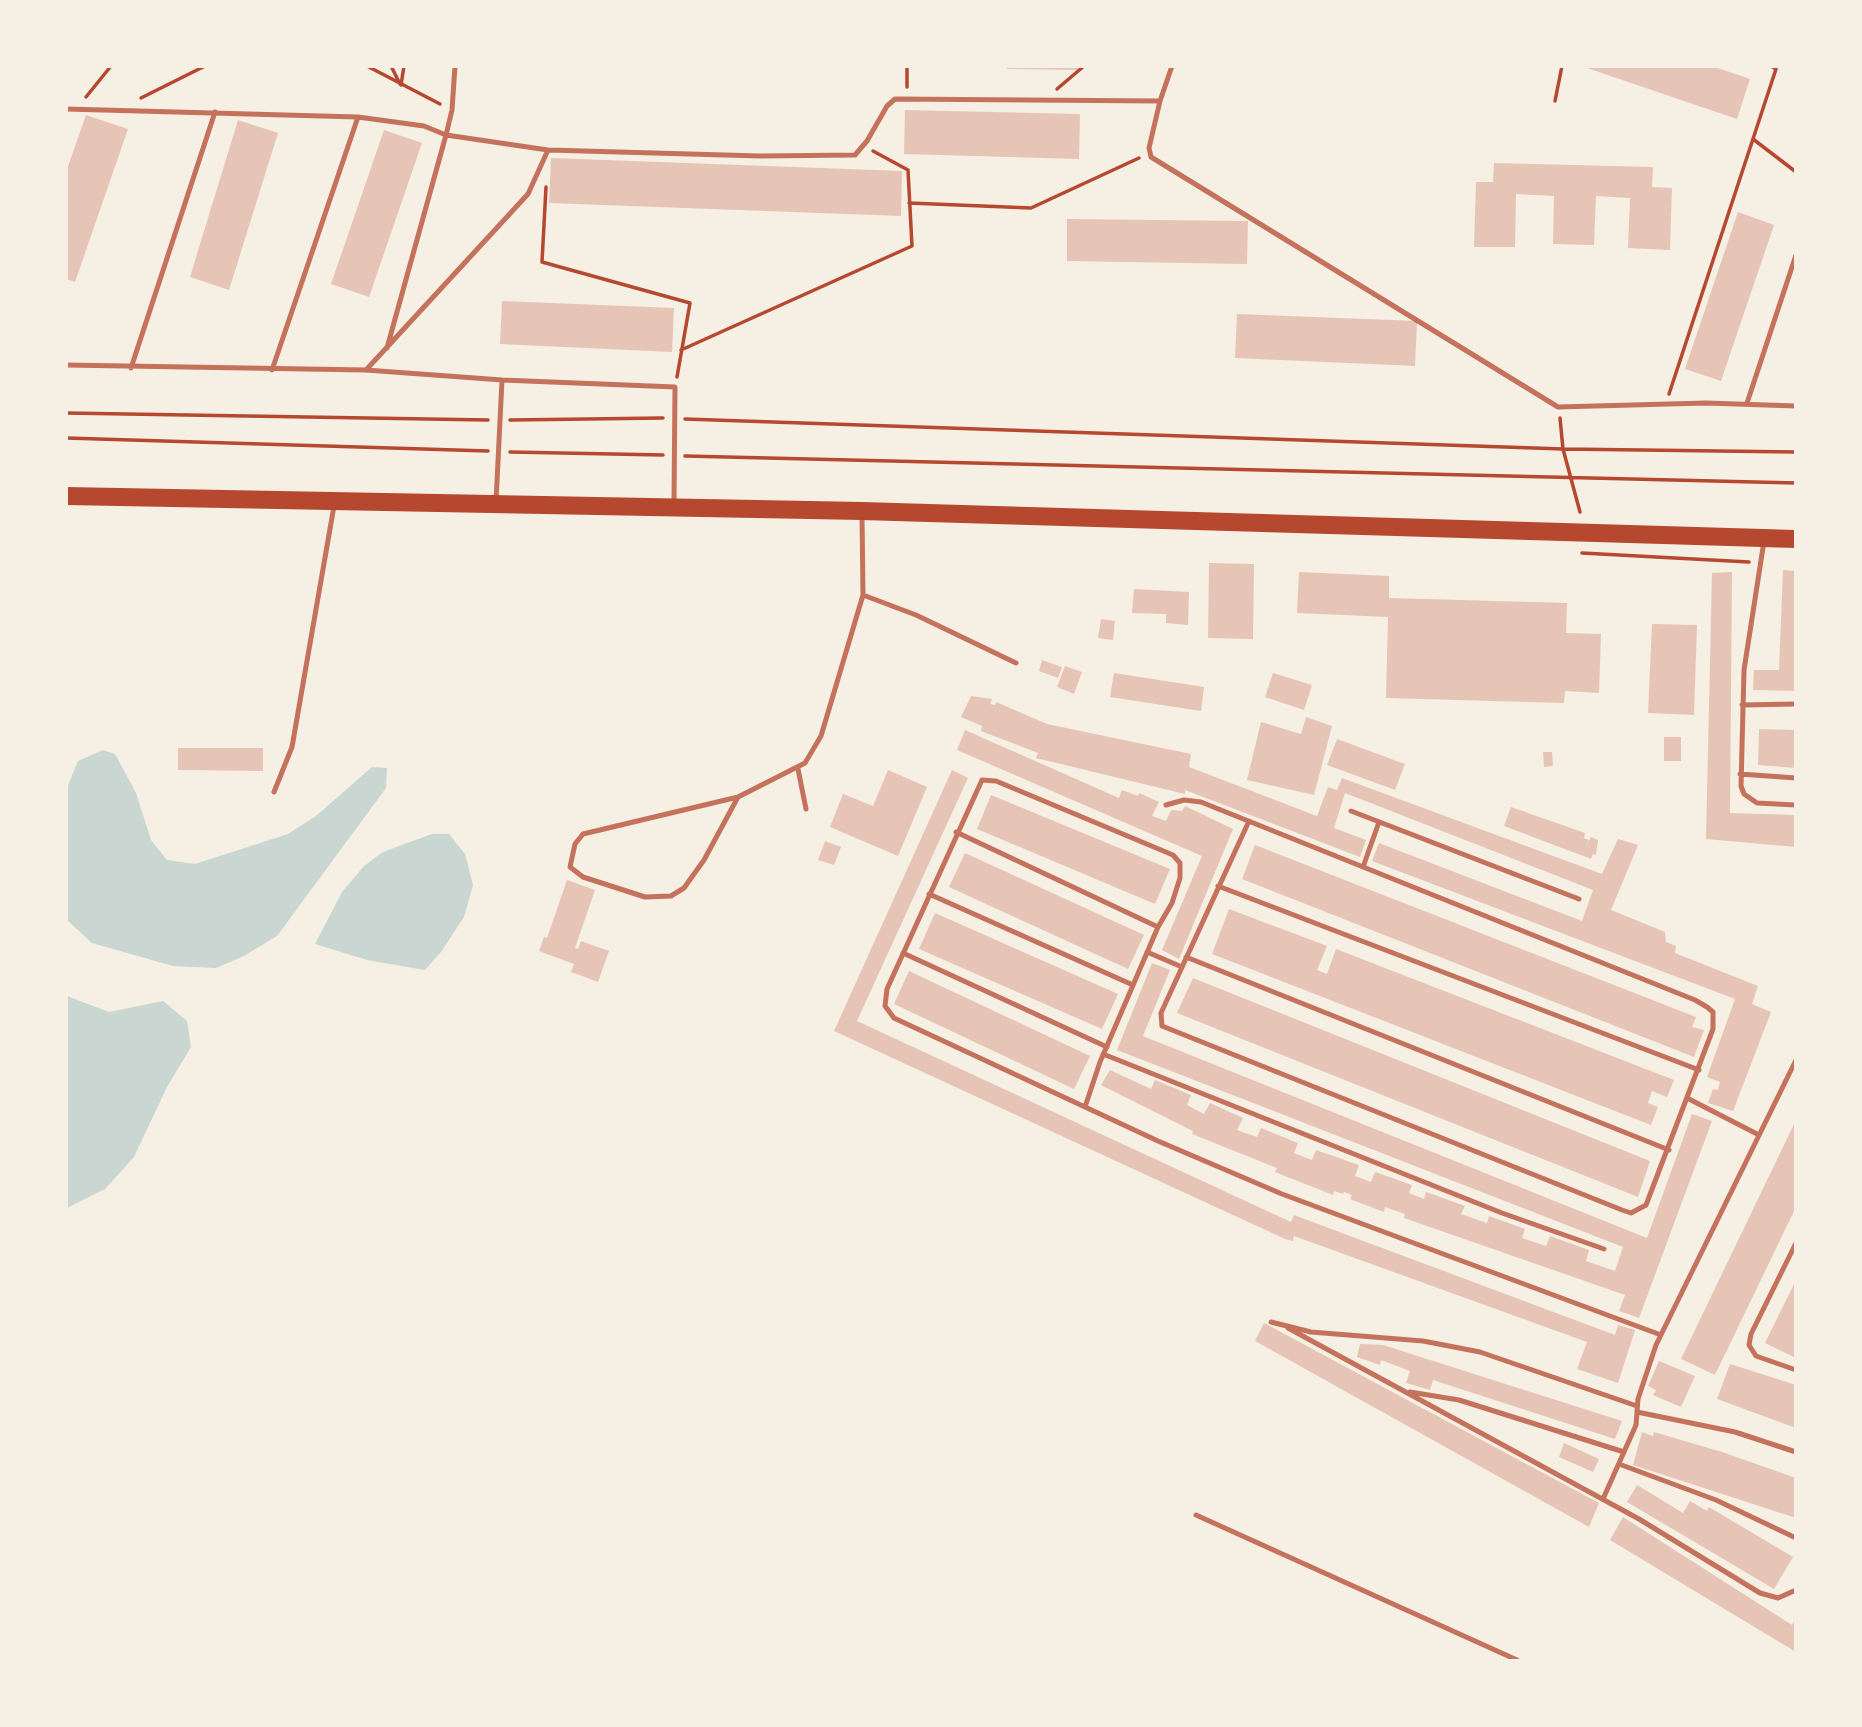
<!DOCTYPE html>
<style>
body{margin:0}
#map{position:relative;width:1862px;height:1727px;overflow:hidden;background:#f6efe4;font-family:Helvetica,sans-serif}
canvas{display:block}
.frame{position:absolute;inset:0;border:68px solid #f6efe4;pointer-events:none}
</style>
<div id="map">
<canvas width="1862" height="1727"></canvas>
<div class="frame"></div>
</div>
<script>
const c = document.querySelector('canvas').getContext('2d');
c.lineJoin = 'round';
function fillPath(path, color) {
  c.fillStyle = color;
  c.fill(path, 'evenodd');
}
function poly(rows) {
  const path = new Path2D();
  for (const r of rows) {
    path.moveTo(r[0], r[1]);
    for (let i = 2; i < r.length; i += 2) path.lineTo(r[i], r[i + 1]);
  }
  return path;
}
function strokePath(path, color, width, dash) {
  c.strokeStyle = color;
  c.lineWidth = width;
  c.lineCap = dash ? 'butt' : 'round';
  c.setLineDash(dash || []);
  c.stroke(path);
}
const water = poly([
 [103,750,115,754,136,793,151,840,167,860,195,864,288,834,316,816,372,767,387,768,386,788,277,936,244,956,216,968,173,966,92,943,67,920,67,788,78,761],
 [432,834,449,834,465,854,473,885,464,917,441,952,425,970,367,960,315,944,342,892,364,866,383,852],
 [67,996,109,1012,163,1001,187,1021,191,1047,167,1087,134,1157,105,1189,67,1208]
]);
const building = poly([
 [1007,66,1078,66,1078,70,1007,69],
 [1581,66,1712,66,1750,79,1737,119],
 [905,110,1080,114,1079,159,904,154],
 [86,115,128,129,75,282,66,279,66,172],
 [238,120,278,133,229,290,190,277],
 [384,130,422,143,369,297,331,284],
 [551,158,902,171,901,216,549,203],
 [1494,163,1653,167,1652,187,1672,188,1670,250,1628,248,1630,198,1596,196,1594,245,1553,244,1554,196,1516,194,1515,247,1474,247,1476,182,1493,182],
 [1738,212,1774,225,1721,381,1685,369],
 [1067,219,1248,221,1247,264,1067,261],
 [502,301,674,308,672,352,500,344],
 [1237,314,1417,321,1415,366,1235,358],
 [1209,563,1254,564,1253,639,1208,638],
 [1783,570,1796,571,1796,691,1753,690,1754,670,1779,670],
 [1299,572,1389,576,1389,598,1567,603,1566,633,1601,634,1599,693,1565,691,1564,703,1386,698,1388,617,1297,613],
 [1732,572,1730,813,1796,815,1796,847,1706,839,1712,573],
 [1134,589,1189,592,1188,625,1166,623,1166,614,1132,613],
 [1101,619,1115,621,1113,640,1098,638],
 [1652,624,1697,625,1694,715,1648,713],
 [1042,660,1062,667,1058,678,1039,671],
 [1065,666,1082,672,1074,694,1057,687],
 [1114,673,1204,687,1201,711,1110,697],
 [1273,673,1312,685,1304,710,1265,697],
 [971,696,992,699,990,704,995,705,996,702,1047,724,1191,754,1189,767,1317,816,1328,787,1337,790,1342,778,1602,874,1618,839,1638,845,1611,910,1665,932,1666,942,1676,946,1675,953,1758,986,1752,1004,1771,1012,1733,1111,1708,1103,1713,1089,1718,1090,1720,1082,1707,1077,1735,999,1372,861,1379,843,1582,921,1593,890,1345,793,1334,828,1366,840,1360,857,1185,790,1185,794,1036,758,1038,753,981,731,982,726,961,717],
 [1306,717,1332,726,1314,795,1247,780,1261,722,1301,734],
 [1759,729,1796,730,1796,768,1758,765],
 [965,730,1119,798,1122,790,1138,796,1139,793,1159,802,1152,816,1166,821,1171,810,1182,811,1185,806,1233,829,1179,959,1162,950,1202,856,957,750],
 [1664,737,1681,737,1681,761,1664,761],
 [1337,739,1405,764,1395,790,1327,765],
 [178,748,263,748,263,771,178,770],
 [1543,752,1552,752,1553,766,1544,767],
 [888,770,927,787,898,856,830,827,843,794,873,806],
 [952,770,968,778,857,1021,1291,1222,1294,1215,1615,1335,1618,1325,1635,1330,1618,1383,1577,1369,1587,1342,1294,1236,1293,1241,1285,1239,834,1031],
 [991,795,1170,869,1155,904,977,829],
 [1511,807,1585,833,1584,838,1589,840,1585,850,1591,837,1598,840,1596,855,1593,854,1591,859,1504,826],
 [825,841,841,847,834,865,818,860],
 [1255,845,1696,1017,1692,1027,1704,1030,1694,1057,1242,879],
 [965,853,1144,935,1128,969,949,887],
 [567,880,595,890,575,948,578,949,581,941,609,951,598,982,571,972,574,964,539,951,544,937,547,938],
 [1229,909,1327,946,1317,970,1327,974,1336,949,1674,1080,1667,1097,1652,1091,1648,1103,1658,1107,1651,1125,1212,954],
 [935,913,1118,994,1102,1029,919,949],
 [1152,963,1170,970,1143,1036,1647,1238,1692,1114,1712,1121,1639,1318,1619,1311,1625,1295,1404,1218,1405,1214,1385,1207,1384,1212,1350,1199,1352,1195,1344,1192,1343,1194,1334,1191,1333,1195,1275,1172,1277,1168,1192,1134,1193,1131,1101,1085,1110,1070,1151,1089,1155,1080,1191,1095,1187,1105,1204,1114,1210,1103,1243,1118,1237,1130,1257,1137,1261,1128,1298,1143,1294,1153,1312,1160,1316,1150,1359,1165,1355,1176,1371,1182,1375,1172,1412,1185,1409,1193,1424,1199,1426,1192,1465,1206,1461,1214,1487,1223,1489,1216,1525,1229,1522,1238,1546,1246,1550,1236,1589,1250,1586,1261,1615,1271,1623,1247,1117,1050],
 [909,971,1090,1056,1074,1089,894,1004],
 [1193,978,1650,1161,1638,1197,1177,1013],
 [1796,1120,1796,1207,1715,1375,1681,1359],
 [1796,1280,1796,1358,1765,1343],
 [1264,1323,1599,1503,1589,1527,1255,1341],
 [1360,1344,1383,1345,1622,1421,1615,1439,1433,1380,1430,1390,1406,1383,1410,1371,1381,1360,1380,1365,1357,1357],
 [1659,1361,1695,1376,1681,1407,1653,1395,1656,1390,1648,1386],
 [1730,1364,1796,1385,1796,1428,1717,1399],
 [1642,1432,1653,1436,1654,1432,1722,1452,1796,1478,1796,1518,1633,1465],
 [1564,1443,1599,1459,1593,1472,1559,1457],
 [1637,1485,1683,1513,1690,1501,1707,1511,1709,1507,1793,1557,1774,1589,1627,1502],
 [1623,1517,1792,1625,1796,1618,1796,1652,1610,1540]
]);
const path = poly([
 [367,66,440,104],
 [391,66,400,84],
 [401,85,404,66],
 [907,87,907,66],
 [1057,89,1084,66],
 [86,97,111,66],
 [141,98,205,66],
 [1555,101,1562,66],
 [1753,139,1796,172],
 [546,187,542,262,690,303,677,377],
 [909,203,1031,208,1139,158],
 [681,350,912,246,908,170,873,151],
 [1669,394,1776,69,1771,66],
 [66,413,488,420],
 [1560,418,1563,449,1580,512],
 [685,419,1563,449,1796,452],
 [510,420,663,418],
 [66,438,488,451],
 [510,452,663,455],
 [685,456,1796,483],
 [1582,553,1749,562]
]);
const service = poly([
 [1160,101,1149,148,1151,157,1558,407,1706,403,1796,406],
 [66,109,358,117,424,126,446,135,548,150,760,156,855,155,867,141,887,106,895,99,1160,101,1172,66],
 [387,348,446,135,452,110,455,66],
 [66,365,366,370,502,380,675,387,674,503],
 [131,368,215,112],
 [272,370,358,117],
 [366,370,528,194,548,150],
 [1747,403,1796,255],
 [496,502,502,380],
 [1764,541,1744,670,1741,786,1744,794,1757,803,1796,805],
 [863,595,916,615,1016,663],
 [1742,705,1796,704],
 [798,769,806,809],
 [1740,774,1796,778],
 [274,792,292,747,334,506],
 [738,797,704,860,684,888,671,896,645,897,583,877,570,867,575,844,583,834,738,797,805,763,821,736,863,595,862,515],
 [1166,805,1184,800,1201,802,1695,1000,1707,1007,1713,1012,1713,1029,1646,1205,1631,1213,1622,1210,1162,1026,1161,1013,1249,821],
 [1351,811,1579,899],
 [956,832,1158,927],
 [1363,867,1379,822],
 [1218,886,1699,1070],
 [929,894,1133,985],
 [1147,952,1182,967],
 [903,953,1107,1047],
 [1186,957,1669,1150],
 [1103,1054,1502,1213,1604,1249],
 [1689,1099,1759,1135],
 [1085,1107,1100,1062,1158,927,1172,903,1180,878,1180,863,1173,855,996,781,982,780,887,989,885,1006,894,1018,1158,1141,1282,1194,1661,1335],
 [1796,1243,1751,1334,1749,1345,1756,1356,1796,1370],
 [1271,1322,1311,1332,1423,1341,1480,1352,1637,1406],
 [1288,1328,1639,1519,1760,1593,1778,1598,1796,1590],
 [1410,1392,1459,1400,1624,1452],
 [1637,1412,1735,1432,1796,1452],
 [1619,1464,1716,1500,1796,1538],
 [1603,1499,1636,1425,1638,1399,1656,1345,1796,1060],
 [1196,1515,1517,1660]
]);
const primary = poly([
 [66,496,862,511,1796,539]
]);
fillPath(water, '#c9d6d2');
fillPath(building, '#e6c5b7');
strokePath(path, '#b5482f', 3.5);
strokePath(service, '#c5725c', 5);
strokePath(primary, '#b5482f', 18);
</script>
